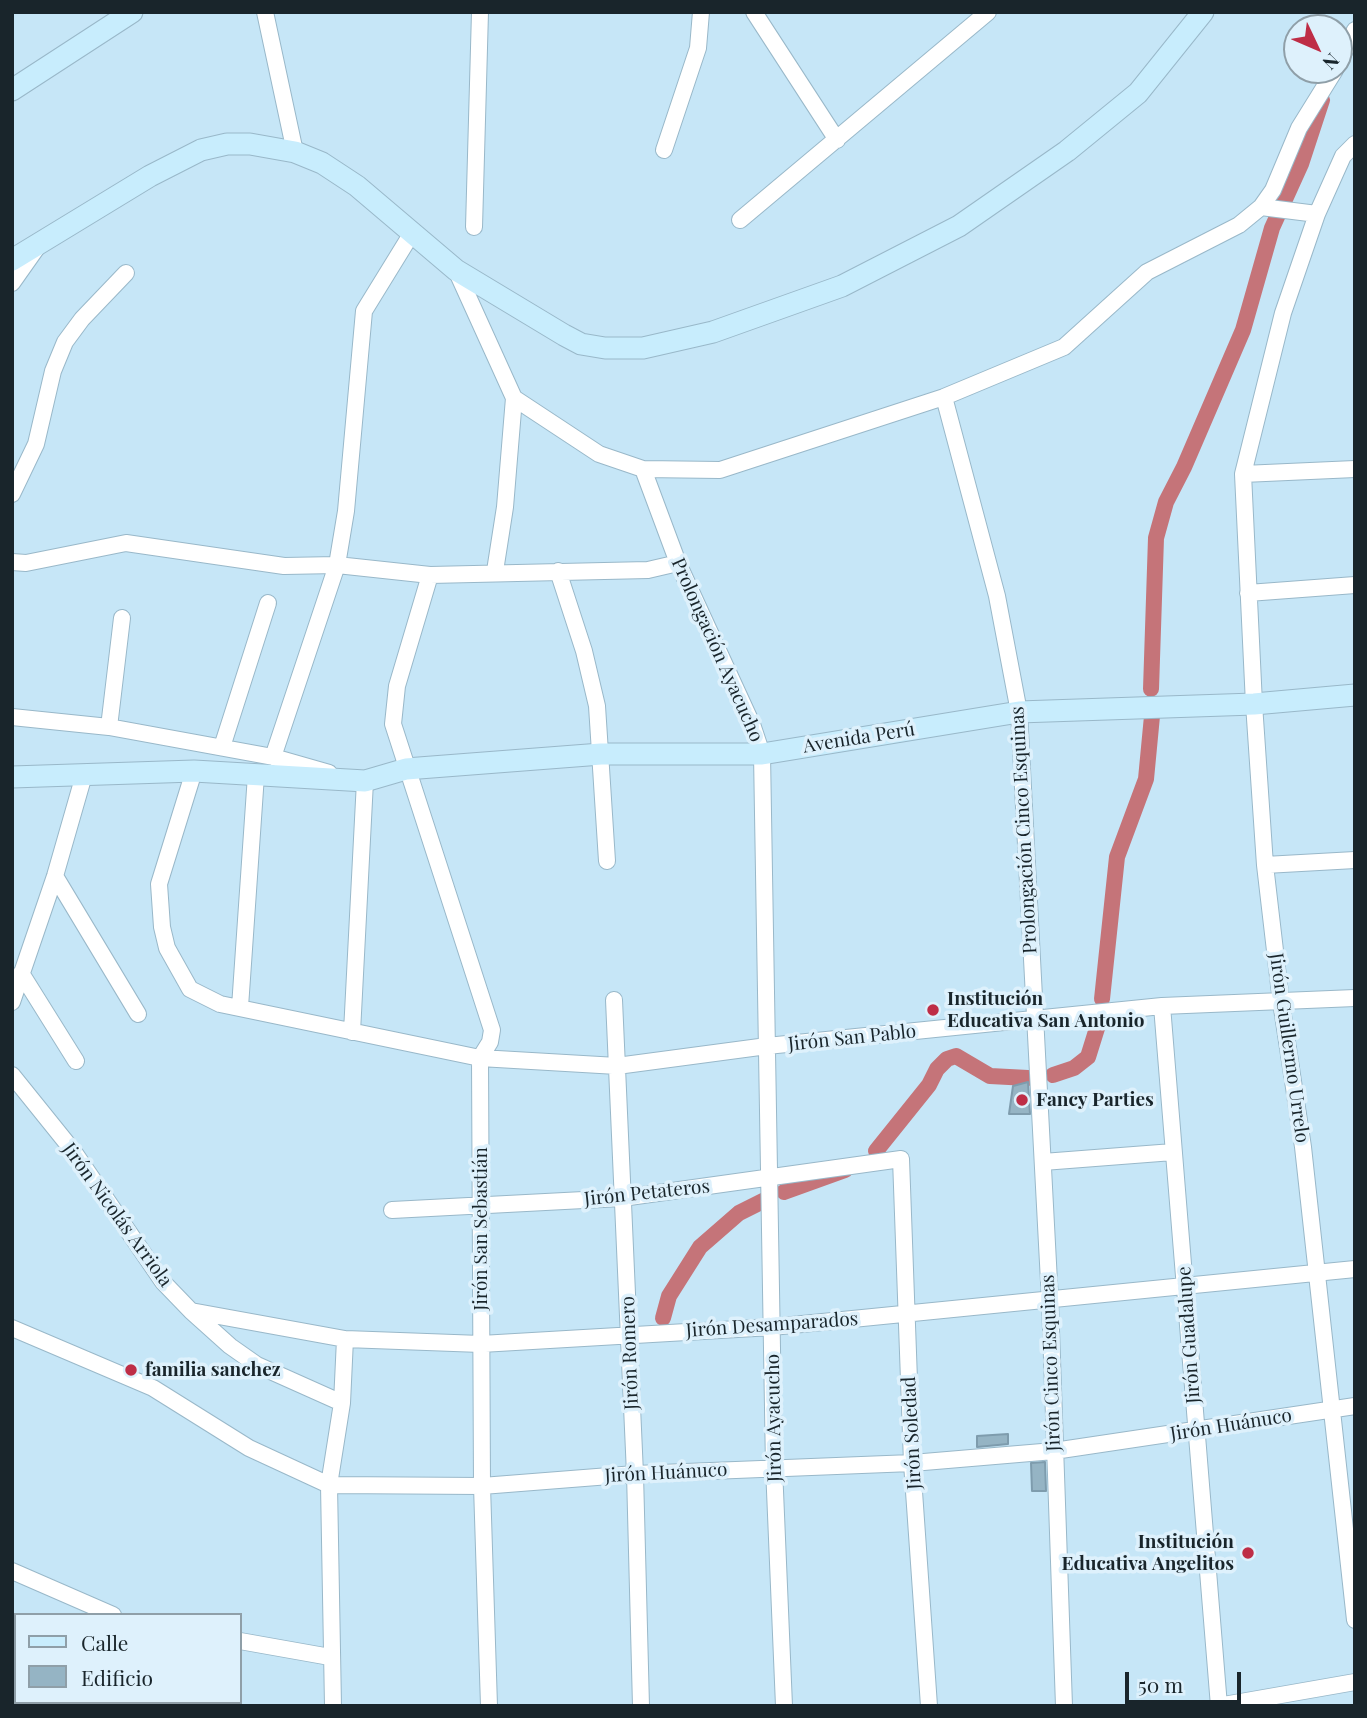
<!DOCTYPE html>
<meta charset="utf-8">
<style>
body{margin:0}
#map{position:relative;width:1367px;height:1718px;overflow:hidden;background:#c6e6f7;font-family:"Playfair Display",serif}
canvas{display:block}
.frame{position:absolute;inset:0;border:14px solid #19252b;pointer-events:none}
.legend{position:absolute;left:14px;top:1613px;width:228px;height:91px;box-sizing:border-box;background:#def1fc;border:2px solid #8f9fa8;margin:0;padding:9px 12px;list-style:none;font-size:21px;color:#19252b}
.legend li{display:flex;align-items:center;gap:14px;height:35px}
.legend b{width:35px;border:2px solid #8f9fa8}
.north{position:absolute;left:1283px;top:14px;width:70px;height:70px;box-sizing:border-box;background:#def1fc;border:2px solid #8f9fa8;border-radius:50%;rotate:134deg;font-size:19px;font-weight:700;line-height:28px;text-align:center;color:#19252b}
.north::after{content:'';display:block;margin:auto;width:24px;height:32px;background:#be2d46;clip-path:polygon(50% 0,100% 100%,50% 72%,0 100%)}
.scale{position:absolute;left:1125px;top:1672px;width:116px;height:32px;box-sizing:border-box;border:4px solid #19252b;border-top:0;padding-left:9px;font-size:21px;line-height:24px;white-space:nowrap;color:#19252b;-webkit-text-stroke:5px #def1fc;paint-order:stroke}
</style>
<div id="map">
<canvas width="1367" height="1718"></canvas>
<div class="frame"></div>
<ul class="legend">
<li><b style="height:9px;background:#c8edfd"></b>Calle</li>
<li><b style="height:19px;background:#95b4c4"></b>Edificio</li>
</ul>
<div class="north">N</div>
<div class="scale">50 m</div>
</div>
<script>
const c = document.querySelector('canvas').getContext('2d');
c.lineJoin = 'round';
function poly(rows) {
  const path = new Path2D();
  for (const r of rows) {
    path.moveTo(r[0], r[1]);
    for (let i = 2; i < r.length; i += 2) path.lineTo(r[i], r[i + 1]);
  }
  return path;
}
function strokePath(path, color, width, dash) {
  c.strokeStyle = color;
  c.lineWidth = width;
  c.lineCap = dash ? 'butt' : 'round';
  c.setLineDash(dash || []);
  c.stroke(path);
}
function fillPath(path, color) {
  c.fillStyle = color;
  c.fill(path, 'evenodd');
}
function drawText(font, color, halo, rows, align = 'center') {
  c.font = font + ' "Playfair Display",serif';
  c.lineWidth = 7;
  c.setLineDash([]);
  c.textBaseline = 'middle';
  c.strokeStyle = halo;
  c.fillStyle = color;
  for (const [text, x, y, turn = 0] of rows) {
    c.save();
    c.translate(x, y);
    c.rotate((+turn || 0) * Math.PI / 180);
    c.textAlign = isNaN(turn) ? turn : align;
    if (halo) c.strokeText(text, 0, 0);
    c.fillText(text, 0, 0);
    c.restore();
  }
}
const canal = poly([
 [1151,689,1156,538,1166,502,1184,467,1243,330,1272,228,1301,164,1322,100],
 [1102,999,1117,857,1146,779,1152,716],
 [1053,1075,1074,1068,1088,1057,1098,1025],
 [876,1151,929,1085,937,1069,947,1059,956,1056,990,1076,1028,1078],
 [784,1192,845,1170],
 [663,1318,669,1296,700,1247,739,1213,767,1199]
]);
const building = poly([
 [1028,1082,1030,1114,1009,1114,1013,1086,1028,1082],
 [1008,1434,1008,1444,977,1447,977,1436,1008,1434],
 [1045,1462,1046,1491,1032,1491,1031,1463,1045,1462]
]);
const street = poly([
 [265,12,295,152],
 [754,12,837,140],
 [1339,62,1355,30],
 [1355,144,1343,156,1317,214,1283,313,1243,474,1254,704,1265,865,1281,1002,1303,1147,1355,1620],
 [664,150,698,48,701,12],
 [1261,207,1273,190,1299,128,1335,70],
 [740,220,988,12],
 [474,227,480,12],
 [456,270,514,398,505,507,495,571],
 [12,283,36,249],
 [944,397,997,596,1019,712,1050,1301,1064,1706],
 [514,398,599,454,643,469,720,470,944,397,1064,347,1147,272,1239,225,1261,207,1317,214],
 [643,469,678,563,752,724,762,754,774,1467,784,1706],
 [1243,474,1355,469],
 [12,494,36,444,53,371,65,342,82,319,126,273],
 [12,562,26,563,126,543,284,566,337,565,430,575,648,570,678,563],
 [558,571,584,651,597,706,607,861],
 [430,575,397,686,393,724,492,1030,490,1042,480,1058,482,1486,489,1706],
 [1248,593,1355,585],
 [12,717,109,727,273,757,329,773],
 [109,727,122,618],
 [222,747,268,603],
 [273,757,337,565,346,511,364,311,412,233],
 [194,771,159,884,162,927,167,948,190,989,220,1004,480,1058,617,1066,767,1046,1162,1006,1355,998],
 [1265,865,1355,860],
 [55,876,138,1014],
 [21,973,76,1061],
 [614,1000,635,1474,641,1706],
 [12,1002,55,876,84,775],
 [1162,1006,1219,1706],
 [240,1007,256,775],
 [352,1032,365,781],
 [12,1075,74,1152,163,1282,191,1311,230,1346,257,1365,342,1403],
 [1043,1162,1173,1152],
 [392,1210,622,1198,901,1159,912,1463,929,1706],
 [191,1311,345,1339,481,1344,772,1327,1355,1269],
 [12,1328,153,1388,249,1448,329,1485,482,1486,635,1474,912,1463,1054,1451,1355,1406],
 [12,1571,113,1615],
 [240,1641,330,1657],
 [333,1706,329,1485,342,1403,345,1339],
 [1218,1706,1355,1682]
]);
const secondary = poly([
 [12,90,132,12],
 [12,260,150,176,201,150,227,144,250,144,295,152,322,163,357,186,456,270,564,335,581,344,605,348,643,348,713,332,842,286,959,226,1067,151,1138,93,1203,12],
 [12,777,194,771,365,781,406,769,601,754,762,754,1019,712,1254,704,1355,695]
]);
const markers = [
 [933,1010,7,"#be2d46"],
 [1022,1100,7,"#be2d46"],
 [131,1370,7,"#be2d46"],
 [1248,1553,7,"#be2d46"]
];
const streetNames = [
 ["Prolongación Ayacucho",717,650,66],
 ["Avenida Perú",859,738,-9],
 ["Prolongación Cinco Esquinas",1024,830,-93],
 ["Jirón San Pablo",852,1038,-6],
 ["Jirón Guillermo Urrelo",1289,1048,82],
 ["Jirón Petateros",647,1193,-6],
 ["Jirón Nicolás Arriola",117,1215,54],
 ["Jirón San Sebastián",481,1229,-90],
 ["Jirón Desamparados",772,1325,-4],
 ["Jirón Guadalupe",1189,1335,-94],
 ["Jirón Romero",630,1353,-92],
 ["Jirón Cinco Esquinas",1051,1363,-92],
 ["Jirón Ayacucho",774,1418,-91],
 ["Jirón Huánuco",1231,1425,-9],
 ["Jirón Soledad",912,1433,-93],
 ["Jirón Huánuco",666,1473,-3]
];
const poiNames = [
 ["Institución",947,999],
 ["Educativa San Antonio",947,1021],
 ["Fancy Parties",1036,1100],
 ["familia sanchez",145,1370],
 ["Institución",1234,1542,"right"],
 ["Educativa Angelitos",1234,1564,"right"]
];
strokePath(canal, '#c57479', 16);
fillPath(building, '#95b4c4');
strokePath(building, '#7e9cad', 2);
strokePath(street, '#99b8c9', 18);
strokePath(secondary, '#99b8c9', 23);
strokePath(street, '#fff', 16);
strokePath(secondary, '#c8edfd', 21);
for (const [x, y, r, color] of markers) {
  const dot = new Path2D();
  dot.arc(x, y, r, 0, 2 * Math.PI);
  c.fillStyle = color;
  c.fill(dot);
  strokePath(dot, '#def1fc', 2.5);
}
drawText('19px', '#19252b', '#def1fc', streetNames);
drawText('bold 19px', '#19252b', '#def1fc', poiNames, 'left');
</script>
